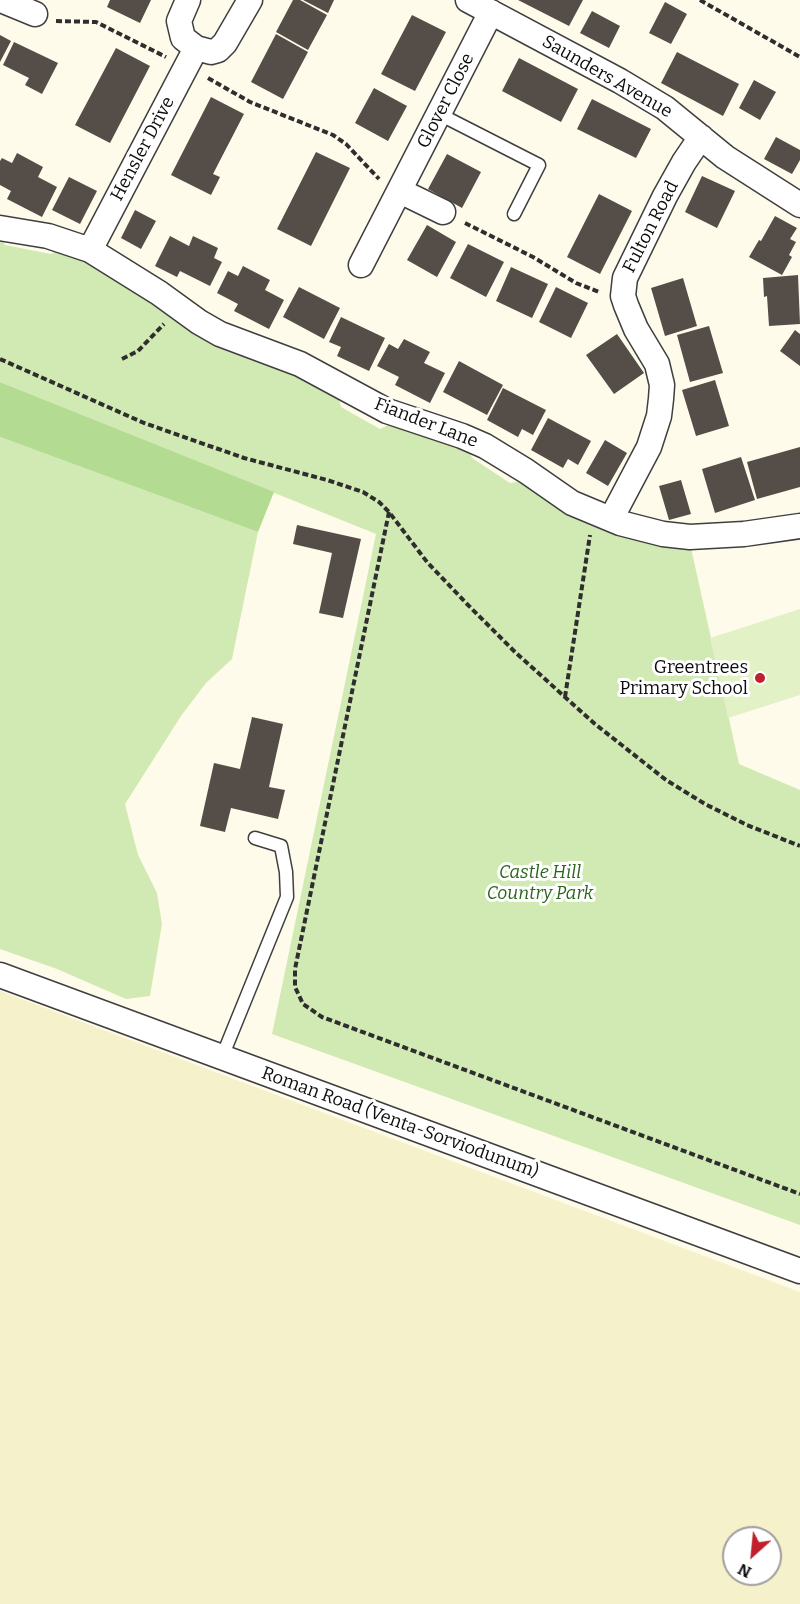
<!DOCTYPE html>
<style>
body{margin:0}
#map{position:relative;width:800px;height:1604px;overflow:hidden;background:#fffbeb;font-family:Bitter,serif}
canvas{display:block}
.north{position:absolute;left:722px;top:1526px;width:60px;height:60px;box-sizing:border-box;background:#fff;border:2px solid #9e9e9e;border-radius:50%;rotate:207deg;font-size:16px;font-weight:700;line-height:24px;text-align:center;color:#0c0c0c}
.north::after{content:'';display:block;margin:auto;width:21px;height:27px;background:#c0202a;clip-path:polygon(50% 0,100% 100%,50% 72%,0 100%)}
</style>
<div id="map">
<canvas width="800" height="1604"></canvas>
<div class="north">N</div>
</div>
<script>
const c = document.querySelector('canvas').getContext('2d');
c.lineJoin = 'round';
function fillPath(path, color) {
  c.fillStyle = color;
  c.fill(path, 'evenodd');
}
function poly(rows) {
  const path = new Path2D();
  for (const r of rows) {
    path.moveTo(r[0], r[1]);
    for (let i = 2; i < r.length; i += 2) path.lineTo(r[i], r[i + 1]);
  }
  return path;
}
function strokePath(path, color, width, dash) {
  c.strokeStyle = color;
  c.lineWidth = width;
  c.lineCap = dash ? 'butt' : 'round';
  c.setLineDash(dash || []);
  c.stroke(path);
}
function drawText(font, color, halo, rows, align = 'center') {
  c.font = font + ' Bitter,serif';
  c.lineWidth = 6;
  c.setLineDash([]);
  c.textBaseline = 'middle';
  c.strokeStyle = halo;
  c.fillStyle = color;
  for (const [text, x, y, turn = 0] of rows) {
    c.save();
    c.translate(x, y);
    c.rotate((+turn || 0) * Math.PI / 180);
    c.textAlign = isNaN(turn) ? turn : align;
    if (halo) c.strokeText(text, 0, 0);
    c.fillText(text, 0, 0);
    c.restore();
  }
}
const farmland = poly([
 [0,991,800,1292,800,1604,0,1604],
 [734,1538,770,1538,770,1574,734,1574]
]);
const green = poly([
 [0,236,5,245,51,254,63,247,338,395,341,407,380,429,394,422,468,448,472,458,510,483,524,481,599,527,619,536,666,546,691,548,739,764,800,790,800,1225,272,1034,376,534,0,382],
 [0,437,258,532,232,659,206,683,181,716,125,804,138,855,157,893,162,924,150,996,126,999,57,969,0,949]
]);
const forest = poly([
 [0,382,274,492,258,532,0,437]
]);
const pitch = poly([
 [800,609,800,695,728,718,710,638]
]);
const building = poly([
 [110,0,151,0,140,23,107,7],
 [293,0,300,0,327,15,308,50,276,32],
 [303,0,334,0,328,13],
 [518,0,583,0,569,26],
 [665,2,687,14,671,44,649,33],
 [592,11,620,26,609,48,580,33],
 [412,15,446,32,415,91,381,74],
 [276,34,308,52,283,99,251,82],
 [0,35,11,41,0,62],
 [14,42,58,63,42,94,25,85,29,78,3,65],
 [116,48,150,66,110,143,75,125],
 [677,52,739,84,723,116,661,83],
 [519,58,578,89,561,122,502,91],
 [754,80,776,92,760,120,739,108],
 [374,88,407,106,388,141,355,123],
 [211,97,244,114,213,174,220,177,211,195,171,175],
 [592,99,651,129,636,158,577,129],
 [776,137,800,150,800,160,792,174,764,159],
 [316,152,350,168,311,246,277,229],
 [17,153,43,167,38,177,57,187,42,217,7,199,11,191,0,185,0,161,2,158,12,163],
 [447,154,481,172,462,208,428,189],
 [702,176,735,191,717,228,685,212],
 [69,177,97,191,80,224,52,210],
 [599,194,632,211,600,274,567,257],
 [135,210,156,221,141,249,121,238],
 [775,216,797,228,790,239,796,242,789,255,792,257,782,275,749,257,759,240,761,241],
 [427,225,456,242,437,277,407,260],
 [170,236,189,246,193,236,218,248,214,258,222,262,210,286,180,271,177,277,155,266],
 [468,244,504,262,486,297,450,278],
 [243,266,270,280,265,290,284,300,269,329,234,311,238,304,217,293,228,271,238,276],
 [511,267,548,284,532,318,496,301],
 [798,275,800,324,769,326,767,296,764,297,763,278],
 [683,278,697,326,665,336,651,288],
 [299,287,340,308,324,339,283,317],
 [556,287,588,303,571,338,539,322],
 [341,317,385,338,369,371,337,356,341,347,329,342],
 [709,326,723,373,690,382,677,335],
 [795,330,800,334,800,366,780,351],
 [617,334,644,373,614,394,586,355],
 [404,339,430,352,424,363,445,373,430,403,395,385,399,377,377,366,389,344,398,349],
 [459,361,503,385,487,415,443,392],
 [715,380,729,426,696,436,682,390],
 [503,388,546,410,533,435,522,429,518,437,487,420],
 [548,418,591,441,578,465,568,459,563,468,531,450],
 [605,440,627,453,608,486,586,473],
 [800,447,800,487,757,499,747,462],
 [741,457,755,500,715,513,702,469],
 [681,480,691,514,669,520,659,486],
 [297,525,361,539,343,618,319,613,332,553,293,544],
 [252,717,283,724,269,787,285,790,278,819,231,808,225,832,200,826,214,763,240,769]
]);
const path = poly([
 [700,0,800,57],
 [56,21,96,22,166,57],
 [208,78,250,102,333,135,346,144,379,179],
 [465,223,533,257,576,283,599,292],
 [0,359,144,423,244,458,327,480,363,492,379,502,389,512,427,562,467,604,516,653,595,724,666,780,705,804,747,825,800,846],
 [122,359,138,351,164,324],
 [389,512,295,969,295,987,303,1004,322,1017,800,1194],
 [565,697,590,535]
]);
const lane = poly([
 [439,114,539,165,514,214],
 [222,1057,287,897,286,872,281,846,255,838]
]);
const street = poly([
 [1,0,35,14],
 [188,0,179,21,183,38,196,48,211,52,218,50,225,43,250,0],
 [468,0,620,81,665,108,725,157,800,205],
 [400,191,443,212],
 [0,228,48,236,90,250,159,293,199,322,220,334,300,364,387,411,462,436,485,446,526,471,572,503,620,523,663,534,690,537,744,534,800,526],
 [90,250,196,48],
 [361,265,491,12],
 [611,519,649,447,659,416,661,399,662,385,657,364,636,329,626,305,623,296,625,278,665,196,684,162,701,137],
 [0,975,800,1271]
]);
const markers = [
 [760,678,6,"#c0202a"]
];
const streetNames = [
 ["Saunders Avenue",607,77,30],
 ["Glover Close",446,101,-63],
 ["Hensler Drive",143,149,-62],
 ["Fulton Road",651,227,-63],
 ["Fiander Lane",426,423,21],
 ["Roman Road (Venta-Sorviodunum)",400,1123,20]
];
const poiNames = [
 ["Greentrees",748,668],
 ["Primary School",748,689]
];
const parkNames = [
 ["Castle Hill",540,873],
 ["Country Park",540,894]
];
fillPath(farmland, '#f5f1ca');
fillPath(green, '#d1eab3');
fillPath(forest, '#b4db92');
fillPath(pitch, '#e3f1c6');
fillPath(building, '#554d48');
strokePath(lane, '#3f3f3f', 15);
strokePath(street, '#3f3f3f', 27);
strokePath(path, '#2e2e2e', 4, [6, 3]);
strokePath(lane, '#fff', 12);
strokePath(street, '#fff', 24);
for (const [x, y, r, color] of markers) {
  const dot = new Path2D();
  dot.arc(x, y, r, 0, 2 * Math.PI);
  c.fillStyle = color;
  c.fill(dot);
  strokePath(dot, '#fff', 2);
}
drawText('18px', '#0c0c0c', '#fff', streetNames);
drawText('18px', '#0c0c0c', '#fff', poiNames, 'right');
drawText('italic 18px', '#2b651b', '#fff', parkNames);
</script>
